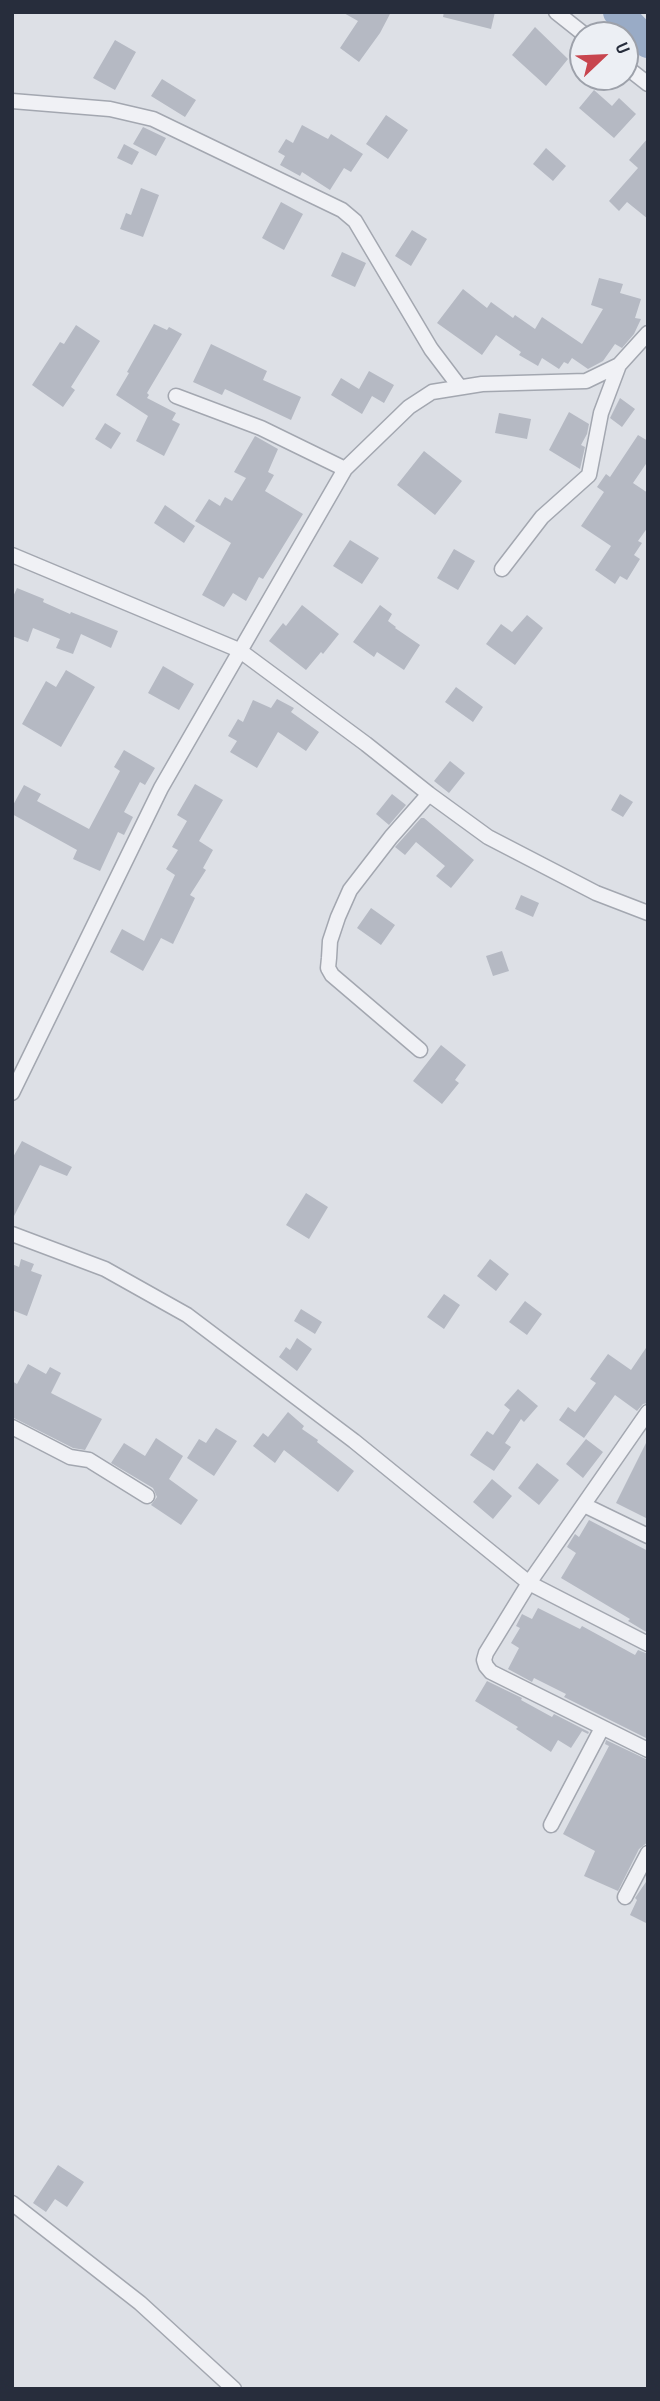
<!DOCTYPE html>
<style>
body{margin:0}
#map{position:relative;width:660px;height:2401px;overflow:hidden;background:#dde0e6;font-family:"Sofia Sans Condensed",sans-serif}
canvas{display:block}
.frame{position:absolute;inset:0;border:14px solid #272d3c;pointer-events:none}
.north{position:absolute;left:569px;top:21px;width:70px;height:70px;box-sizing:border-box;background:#eceff4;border:2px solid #9da1aa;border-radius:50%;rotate:67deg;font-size:19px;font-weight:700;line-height:28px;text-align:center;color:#272d3c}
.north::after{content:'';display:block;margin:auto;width:24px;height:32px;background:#c8454e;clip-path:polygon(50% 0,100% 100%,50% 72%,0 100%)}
</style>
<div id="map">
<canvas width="660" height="2401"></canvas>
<div class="frame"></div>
<div class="north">U</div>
</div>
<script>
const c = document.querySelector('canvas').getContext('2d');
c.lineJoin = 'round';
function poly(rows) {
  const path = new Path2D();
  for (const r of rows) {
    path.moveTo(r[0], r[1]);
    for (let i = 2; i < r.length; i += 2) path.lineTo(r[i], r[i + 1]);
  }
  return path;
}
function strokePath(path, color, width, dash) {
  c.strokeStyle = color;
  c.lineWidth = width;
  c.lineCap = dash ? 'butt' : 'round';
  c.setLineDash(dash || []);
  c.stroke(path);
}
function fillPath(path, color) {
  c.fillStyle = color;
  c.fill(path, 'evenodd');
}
const river = poly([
 [618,12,648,43]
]);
const building = poly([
 [342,12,391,12,380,33,359,62,340,48,358,21],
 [444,12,495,12,491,29,443,17],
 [535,27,568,59,546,86,512,55],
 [115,40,136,52,115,90,93,78],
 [162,79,196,100,185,117,151,96],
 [594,90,612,106,619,98,636,114,614,138,579,108],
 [386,115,408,130,388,159,366,144],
 [302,125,328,139,331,134,363,154,351,172,344,168,330,190,302,172,300,176,280,165,285,156,278,152,286,139,293,143],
 [143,127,166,138,156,156,133,144],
 [648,138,648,219,627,202,619,211,609,201,638,168,629,160],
 [124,144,139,152,132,165,117,158],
 [546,148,566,166,553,181,533,164],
 [141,188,159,195,143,237,120,229,126,213,131,215],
 [281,202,303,214,284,250,262,238],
 [412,230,427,239,411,266,395,256],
 [342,252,366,263,355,287,331,276],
 [599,278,623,284,620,293,641,299,635,318,641,319,634,334,622,348,615,344,603,361,588,369,572,358,568,364,564,362,559,369,542,358,538,366,519,355,521,352,496,335,482,355,437,323,463,289,487,308,491,302,513,318,515,315,535,329,542,317,582,344,603,309,591,305],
 [154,324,167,330,169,327,182,334,147,393,149,395,147,398,176,413,172,420,180,424,164,456,136,441,148,416,116,395,129,373,127,372],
 [76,325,100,341,71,387,75,390,63,407,32,385,60,342,64,344],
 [211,344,267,371,263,380,301,397,291,420,225,389,222,395,193,382],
 [369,371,394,385,384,403,372,396,362,414,331,395,341,378,359,389],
 [620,398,635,409,622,427,610,418],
 [569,412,589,424,587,434,581,445,585,447,580,469,549,450],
 [499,413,531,419,527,439,495,433],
 [105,423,121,433,111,449,95,439],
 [638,435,648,441,648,461,633,483,648,493,648,527,638,541,642,543,634,555,640,559,627,580,620,576,615,584,595,570,611,546,581,526,604,492,597,487,606,474,610,477],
 [255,436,278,449,268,472,274,475,265,491,303,514,263,579,259,577,246,601,233,593,224,607,202,595,231,543,195,521,209,499,220,506,225,497,232,501,246,478,234,472],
 [424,451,462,481,435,515,397,485],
 [165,505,195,526,184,543,154,523],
 [350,540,379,558,362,584,333,566],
 [454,549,475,561,458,590,437,578],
 [17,588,44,599,43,602,70,614,71,612,118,631,111,648,81,634,73,654,56,648,60,639,33,628,28,642,12,636,12,599],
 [302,605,339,634,323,654,321,652,306,670,269,641,283,623,286,626],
 [380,605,392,614,388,621,396,627,395,628,420,645,404,670,377,652,374,657,353,642],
 [527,615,543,628,515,665,486,644,501,624,512,632],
 [163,666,194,684,179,710,148,693],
 [66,670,95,687,61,747,22,724,46,681,56,687],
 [456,687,483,707,473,722,445,702],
 [277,699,294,708,291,712,319,732,306,751,278,732,257,768,230,752,237,741,228,736,238,719,243,722,253,700,271,708],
 [124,750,155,768,145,785,140,782,124,812,133,817,124,835,118,832,100,871,73,859,77,850,12,814,12,807,24,785,41,794,37,801,89,829,120,771,114,767],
 [450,761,465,773,449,793,434,781],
 [195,784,223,800,199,841,213,850,203,868,206,870,190,895,195,898,173,944,161,938,143,971,110,952,122,929,144,941,175,875,166,869,178,850,172,847,187,821,177,815],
 [392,794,406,805,389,825,376,814],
 [620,794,633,802,623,817,611,810],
 [421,818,424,818,474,860,451,888,436,876,445,866,416,842,405,855,395,847],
 [521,895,539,903,533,917,515,909],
 [371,908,395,925,381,945,357,928],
 [502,951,509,971,493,976,486,956],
 [441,1045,466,1065,455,1080,459,1083,442,1104,413,1081],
 [22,1141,72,1167,67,1176,40,1165,12,1220,12,1159],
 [306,1193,328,1207,309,1239,286,1225],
 [21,1259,34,1264,31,1271,42,1275,27,1316,12,1310,12,1264,19,1267],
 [490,1259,509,1274,496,1291,477,1276],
 [444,1294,460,1305,444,1329,427,1317],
 [525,1301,542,1314,527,1335,509,1322],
 [301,1309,322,1322,315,1334,294,1321],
 [297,1338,312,1349,297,1371,279,1357,286,1347,290,1350],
 [648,1345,648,1403,643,1404,637,1411,615,1395,584,1438,559,1420,568,1407,575,1412,596,1383,590,1379,608,1354,631,1370],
 [28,1364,46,1374,50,1367,61,1373,51,1393,102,1419,85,1450,73,1448,12,1417,12,1381,17,1384],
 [518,1389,538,1406,524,1422,521,1419,505,1443,511,1447,494,1471,470,1455,487,1431,493,1435,510,1410,504,1405],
 [288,1412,304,1426,302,1429,318,1440,317,1442,354,1471,338,1492,284,1450,275,1463,253,1446,263,1433,268,1437],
 [216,1428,237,1441,214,1476,187,1458,199,1439,206,1443],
 [156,1438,183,1456,169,1479,198,1500,181,1525,151,1505,157,1497,153,1488,111,1463,124,1443,145,1456],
 [586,1439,603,1452,583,1478,566,1464],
 [648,1439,648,1519,616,1503],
 [537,1463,559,1480,539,1505,518,1488],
 [492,1479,512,1496,493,1519,473,1502],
 [589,1520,648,1551,648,1633,628,1621,630,1619,561,1578,576,1553,567,1547,575,1534,579,1537],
 [538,1608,580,1629,582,1626,635,1655,638,1650,648,1654,648,1739,564,1697,566,1694,534,1678,532,1682,508,1669,519,1648,511,1643,520,1628,516,1626,522,1614,532,1619],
 [487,1681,522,1698,521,1700,552,1717,554,1714,589,1732,588,1734,582,1731,571,1748,558,1740,551,1752,516,1729,518,1727,475,1701],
 [606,1740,648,1760,648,1842,639,1849,618,1891,584,1876,595,1851,563,1834,609,1746,605,1744],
 [648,1879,648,1924,630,1915,637,1900,635,1898],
 [58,2165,84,2182,67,2207,55,2199,46,2212,33,2203]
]);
const minor = poly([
 [556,12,585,35],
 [625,66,648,84],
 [12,101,110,109,153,119,342,210,355,221,431,349,459,386],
 [176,396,261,428,345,469],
 [12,555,239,650,366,744,429,794,488,837,596,893,648,913],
 [502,569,542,517,589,475,601,413,619,365],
 [420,1050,332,975,328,968,329,958,330,941,338,917,350,890,391,837,429,794],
 [12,1093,161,788,345,469,409,407,432,392,482,384,586,381,619,365,648,333],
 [12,1234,105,1269,187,1315,354,1441,529,1583,648,1644],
 [648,1412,529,1583,486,1653,484,1660,486,1666,491,1672,648,1750],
 [12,1427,70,1457,89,1460,147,1496],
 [584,1505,648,1536],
 [551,1825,602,1728],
 [625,1897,648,1853],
 [12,2203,140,2303,234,2389]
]);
strokePath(river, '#99abc6', 30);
fillPath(building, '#b5b9c3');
strokePath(minor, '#a3a7b0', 17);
strokePath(minor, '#f0f1f5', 14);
</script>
